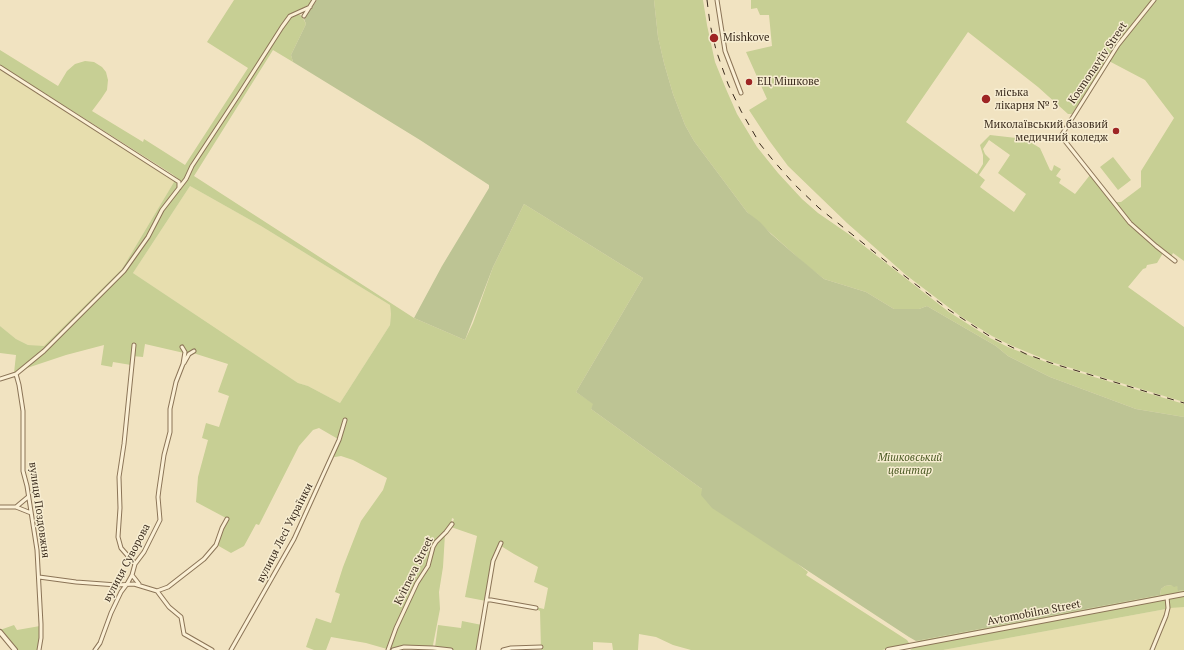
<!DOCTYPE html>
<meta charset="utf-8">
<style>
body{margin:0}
canvas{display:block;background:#f1e3c1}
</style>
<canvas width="1184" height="650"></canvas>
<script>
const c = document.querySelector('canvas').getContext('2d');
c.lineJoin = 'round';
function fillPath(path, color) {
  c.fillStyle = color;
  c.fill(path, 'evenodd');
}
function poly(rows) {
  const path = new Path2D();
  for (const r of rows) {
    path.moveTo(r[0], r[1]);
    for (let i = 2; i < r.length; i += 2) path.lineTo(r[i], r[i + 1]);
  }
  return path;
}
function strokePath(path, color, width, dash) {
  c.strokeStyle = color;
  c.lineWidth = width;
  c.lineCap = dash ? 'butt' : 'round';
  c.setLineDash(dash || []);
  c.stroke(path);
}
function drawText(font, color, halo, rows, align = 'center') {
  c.font = font + ' "PT Serif",serif';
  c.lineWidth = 3;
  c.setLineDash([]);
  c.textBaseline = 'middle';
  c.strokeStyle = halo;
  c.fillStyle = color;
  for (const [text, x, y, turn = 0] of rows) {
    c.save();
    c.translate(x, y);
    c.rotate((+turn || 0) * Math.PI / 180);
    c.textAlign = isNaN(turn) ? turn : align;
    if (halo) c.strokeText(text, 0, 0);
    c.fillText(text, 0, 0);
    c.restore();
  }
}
const farmland = poly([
 [0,69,172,178,174,182,122,269,44,347,28,345,16,339,0,326],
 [190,186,261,226,390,305,391,314,390,325,340,403,308,386,298,383,133,273],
 [1181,606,1184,607,1184,650,1154,650,1170,608],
 [1166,609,1161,625,1150,650,943,650]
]);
const green = poly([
 [234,0,313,0,309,5,289,15,182,182,172,174,0,65,0,50,58,86,67,71,75,64,85,61,94,62,102,67,106,72,108,80,107,90,101,99,92,111,143,142,144,139,185,165,248,68,207,42],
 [654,0,703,0,707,25,715,62,726,89,737,114,757,147,778,173,802,199,818,213,850,235,949,312,990,338,1008,347,1051,364,1184,404,1184,417,1136,409,1050,377,1008,356,996,346,927,306,919,309,894,309,866,292,824,279,805,264,747,212,694,141,685,125,673,94,664,63,658,37],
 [751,0,1184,0,1184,261,1173,253,1171,257,1157,246,1131,222,1114,202,1121,202,1141,187,1141,171,1174,118,1145,80,1107,60,1072,114,1068,114,1038,87,968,32,906,122,977,174,983,164,983,155,980,145,990,135,1025,139,1040,148,1050,170,1052,171,1054,165,1061,169,1056,176,1061,179,1059,183,1075,194,1090,175,1129,223,1163,253,1157,263,1147,265,1146,268,1143,269,1128,287,1184,327,1184,402,1051,362,1010,345,992,336,960,316,906,275,847,223,788,166,768,139,749,110,767,99,746,52,772,46,769,15,760,15,757,8,751,9],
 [989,140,1010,155,998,173,1026,194,1014,212,980,187,985,180,979,175,990,159,985,154,983,149],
 [298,14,302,16,306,24,291,55,293,62,273,50,194,176,414,318,465,340,473,323,493,267,524,204,643,278,576,392,594,404,591,409,702,489,808,572,806,575,907,640,909,643,908,644,882,650,691,650,673,645,656,637,639,634,638,650,613,650,612,643,593,642,593,650,541,650,540,611,536,609,536,607,544,609,548,588,534,582,538,567,514,554,501,546,496,551,486,601,465,597,477,536,451,527,454,519,452,518,451,523,446,531,435,542,429,561,419,579,387,649,366,643,331,637,326,650,314,650,306,647,316,618,331,623,340,594,335,592,343,567,361,521,383,490,387,478,353,460,341,456,335,457,331,456,338,439,319,428,313,430,299,446,259,525,256,524,244,546,231,553,217,545,226,518,196,502,198,477,208,440,202,438,206,423,219,427,229,396,218,392,228,364,193,353,190,355,184,365,184,353,145,344,143,357,132,356,131,365,113,362,112,367,101,365,104,345,66,355,21,370,34,360,124,272,132,262,162,210,188,178,193,167,240,97,283,27,291,18],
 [190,186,261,226,390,305,391,314,390,325,340,403,308,386,298,383,133,273],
 [0,66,172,175,177,182,178,186,161,209,150,232,123,271,44,349,14,373,16,355,0,353,0,326,16,339,28,345,44,346,122,269,174,182,172,178,0,69],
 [1113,157,1131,180,1118,190,1100,167],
 [445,534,443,567,439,592,440,609,433,645,432,647,396,648,389,650,397,629,418,583,426,572,434,547],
 [1171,585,1177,586,1179,591,1184,590,1184,592,922,642,916,641,1160,595,1161,589,1165,586],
 [1184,596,1184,607,1170,608,1169,599],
 [1165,599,1166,601,1166,609,943,650,910,650,914,647],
 [462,621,482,625,477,650,453,650,435,647,438,625,461,628],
 [14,625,17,630,40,626,38,650,17,650,0,630]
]);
const cemetery = poly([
 [317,0,654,0,658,37,664,63,673,94,685,125,694,141,747,212,760,222,771,234,794,254,824,279,866,292,894,309,919,309,927,306,996,346,1008,356,1050,377,1136,409,1184,417,1184,590,1178,591,1177,586,1174,587,1171,585,1165,586,1161,589,1160,595,916,641,909,637,712,508,701,495,702,489,591,409,593,404,576,392,643,278,524,204,493,267,465,340,414,318,442,266,489,188,489,185,420,140,293,62,291,55,306,24,304,19]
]);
const minor = poly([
 [717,0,725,51,741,93],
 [1154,0,1118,45,1061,136,1130,223,1156,246,1175,261],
 [304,16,314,0],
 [0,67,179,182,179,188],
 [134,345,124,444,119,477,120,508,118,537,121,548,135,564],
 [184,363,189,354,194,351],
 [16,374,19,385,23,411,23,471,27,486,37,550,41,624,41,638,39,650],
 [0,379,16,374,44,351,124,271,148,237,162,210,186,179,192,166,238,96,282,27,290,16,310,7],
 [0,507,16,507,31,513],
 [16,507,28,497],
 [132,575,139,584],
 [39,577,76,582,117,585,134,584,157,591,169,607,181,617,184,634,212,650],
 [157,591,168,587,204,559,216,545,222,528,227,519],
 [487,600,491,600,536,608],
 [95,650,100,643,111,613,121,592,127,584,132,575,135,564,144,552,160,520,158,497,159,489,164,455,170,432,170,409,176,382,183,364,185,352,182,347],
 [231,650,294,539,339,440,345,420],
 [388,650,396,628,417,583,428,566,433,547,436,542,446,532,452,524],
 [393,650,404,647,433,648,451,650],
 [478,650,493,561,501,543],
 [503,650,511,648,541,647],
 [1152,650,1166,616,1168,608,1167,597]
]);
const tertiary = poly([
 [0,632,15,650],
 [888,650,1184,594]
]);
const rail = poly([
 [707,0,710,24,716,50,728,84,741,111,760,144,772,159,794,184,819,208,893,267,949,310,991,337,1026,354,1051,363,1184,403]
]);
const markers = [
 [714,38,5,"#9e2524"],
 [749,82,4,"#9e2524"],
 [986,99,5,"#9e2524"],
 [1116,131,4,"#9e2524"]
];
const poiNames = [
 ["Mishkove",723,38],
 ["ЕЦ Мішкове",757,82],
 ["міська",995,93],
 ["лікарня № 3",995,106],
 ["Миколаївський базовий",1108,125,"right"],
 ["медичний коледж",1108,138,"right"]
];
const streetNames = [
 ["Kosmonavtiv Street",1098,63,-56],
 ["вулиця Поздовжня",39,510,82],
 ["вулиця Лесі Українки",285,533,-63],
 ["вулиця Суворова",127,563,-62],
 ["Kvitneva Street",414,571,-64],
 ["Avtomobilna Street",1034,613,-11]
];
const parkNames = [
 ["Мішковський",910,458],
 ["цвинтар",910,471]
];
fillPath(farmland, '#e7deae');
fillPath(green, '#c7cf94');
fillPath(cemetery, '#bdc494');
strokePath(minor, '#8b7457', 5);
strokePath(tertiary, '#8b7457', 6);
strokePath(minor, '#fbf0d5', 3);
strokePath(tertiary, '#fbf0d5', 4);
strokePath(rail, '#3a2b1d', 1, [7, 7]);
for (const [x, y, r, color] of markers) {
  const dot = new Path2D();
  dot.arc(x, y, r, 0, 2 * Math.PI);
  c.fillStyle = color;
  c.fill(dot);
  strokePath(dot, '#f7edd1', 1.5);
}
drawText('11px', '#3a2b1d', '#f7edd1', poiNames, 'left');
drawText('11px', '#3a2b1d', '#f7edd1', streetNames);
drawText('italic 11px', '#495822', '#f7edd1', parkNames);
</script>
